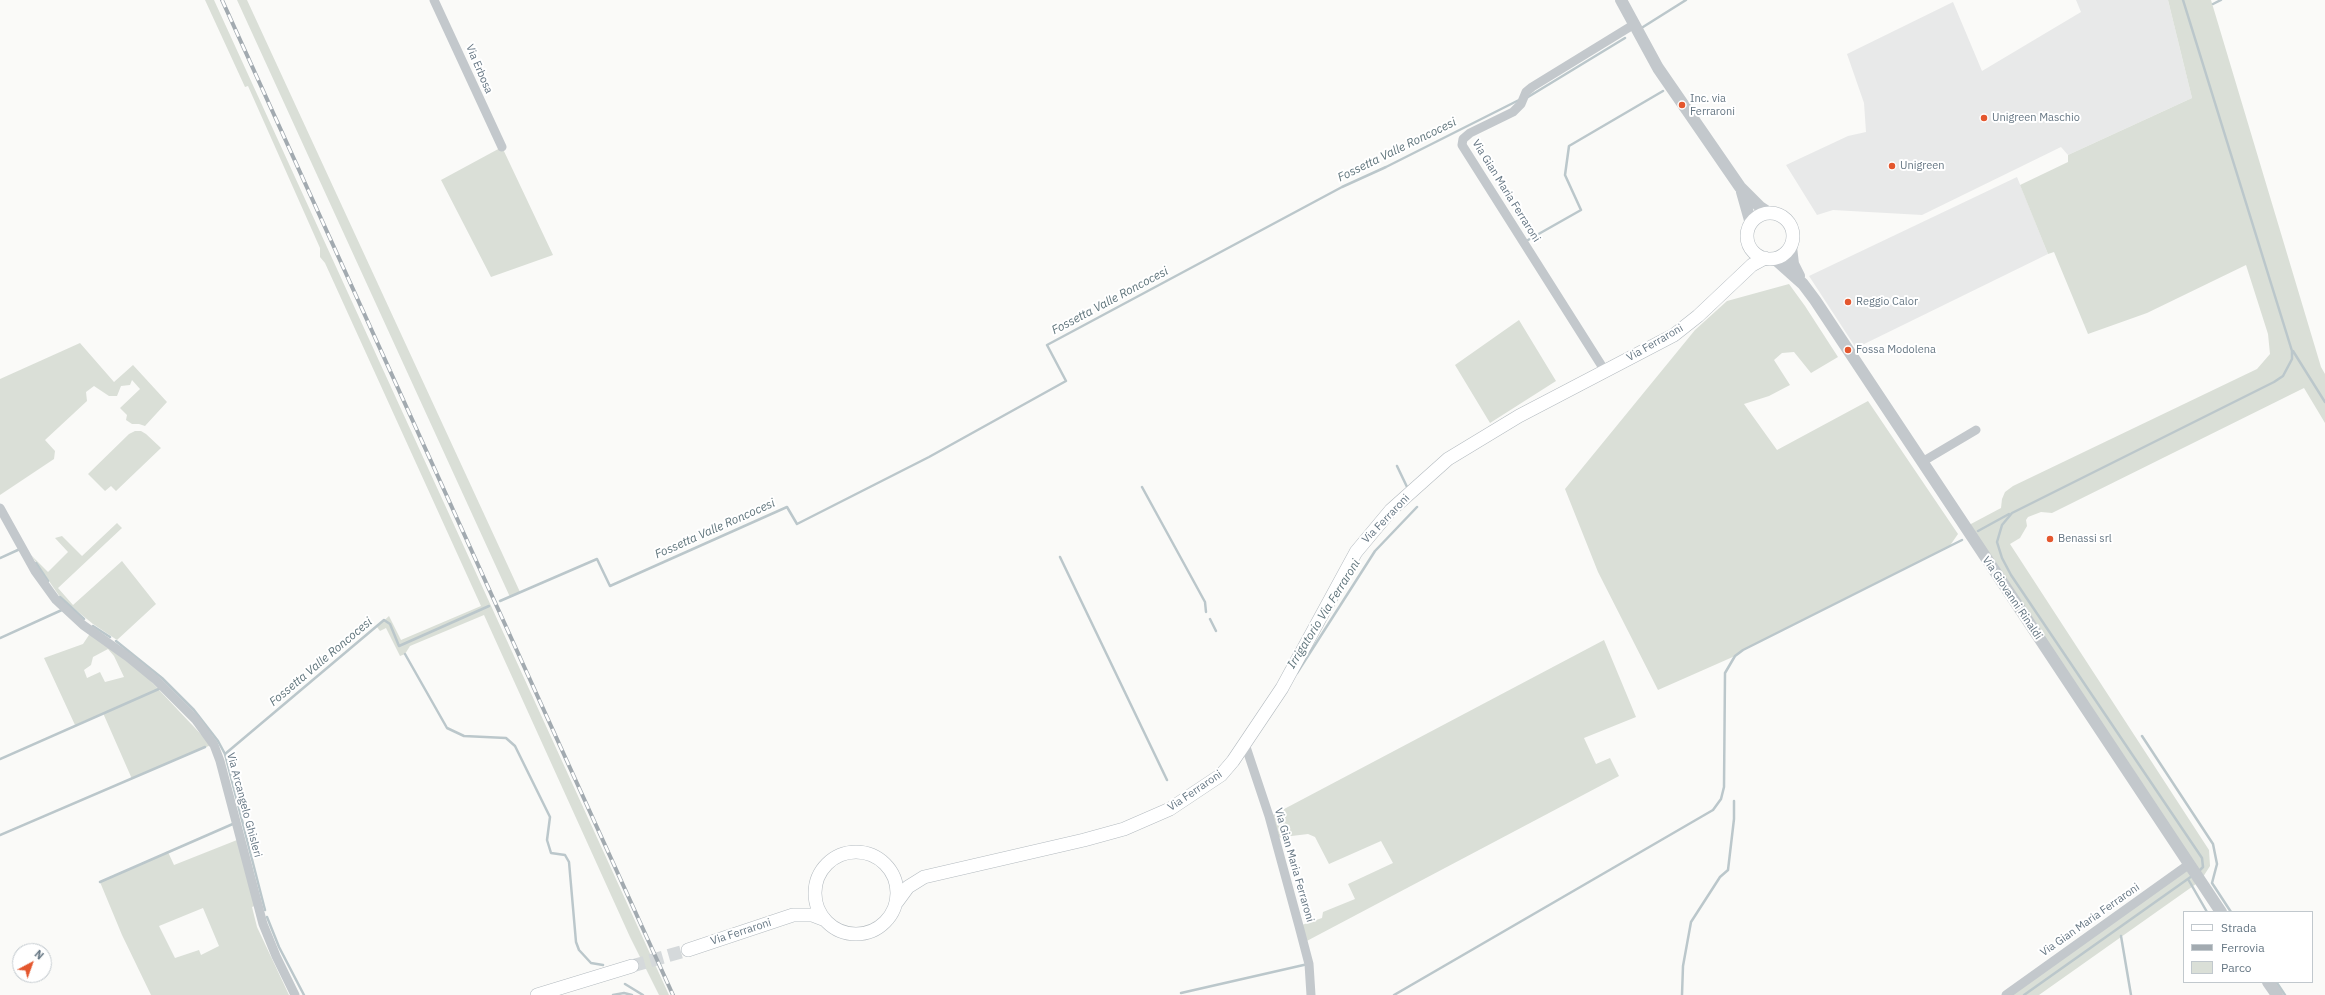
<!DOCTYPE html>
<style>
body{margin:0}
#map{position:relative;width:2325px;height:995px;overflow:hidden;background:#fafaf8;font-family:"IBM Plex Sans",sans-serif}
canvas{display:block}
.legend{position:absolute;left:2183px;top:911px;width:130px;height:72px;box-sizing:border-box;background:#fff;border:1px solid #c1c8cd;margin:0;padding:5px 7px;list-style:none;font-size:12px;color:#657683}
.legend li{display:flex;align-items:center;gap:8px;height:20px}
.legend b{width:20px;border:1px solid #c1c8cd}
.north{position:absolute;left:12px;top:943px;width:40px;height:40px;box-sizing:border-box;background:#fff;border:1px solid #c1c8cd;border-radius:50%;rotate:41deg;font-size:11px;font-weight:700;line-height:16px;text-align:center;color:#657683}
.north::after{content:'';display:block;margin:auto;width:14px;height:18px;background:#e4572e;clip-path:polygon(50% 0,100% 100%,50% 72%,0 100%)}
</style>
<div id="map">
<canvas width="2325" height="995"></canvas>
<ul class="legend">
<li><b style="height:5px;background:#fff"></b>Strada</li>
<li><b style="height:5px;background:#a2aab0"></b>Ferrovia</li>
<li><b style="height:11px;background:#dadfd7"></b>Parco</li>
</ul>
<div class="north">N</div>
</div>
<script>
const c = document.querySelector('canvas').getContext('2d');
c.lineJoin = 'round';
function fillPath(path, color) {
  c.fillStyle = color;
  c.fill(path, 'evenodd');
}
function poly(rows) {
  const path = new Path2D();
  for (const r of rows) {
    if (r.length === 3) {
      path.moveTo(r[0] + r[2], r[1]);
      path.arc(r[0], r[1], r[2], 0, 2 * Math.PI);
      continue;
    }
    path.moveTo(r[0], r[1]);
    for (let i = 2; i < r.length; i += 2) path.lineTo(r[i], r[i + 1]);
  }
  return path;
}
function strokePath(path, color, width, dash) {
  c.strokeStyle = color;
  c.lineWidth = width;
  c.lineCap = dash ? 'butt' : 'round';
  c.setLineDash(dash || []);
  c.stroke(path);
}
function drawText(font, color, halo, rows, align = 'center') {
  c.font = font + ' "IBM Plex Sans",sans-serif';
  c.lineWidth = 4;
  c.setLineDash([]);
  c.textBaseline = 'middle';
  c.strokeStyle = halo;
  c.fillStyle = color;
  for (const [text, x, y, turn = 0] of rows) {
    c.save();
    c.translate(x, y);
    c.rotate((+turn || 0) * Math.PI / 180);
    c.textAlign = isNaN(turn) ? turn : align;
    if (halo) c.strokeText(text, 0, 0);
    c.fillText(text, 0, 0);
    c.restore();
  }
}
const built = poly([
 [2076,0,2168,0,2192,98,2068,155,2061,147,1922,215,1833,210,1817,215,1786,165,1848,136,1866,132,1864,103,1847,54,1953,2,1982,71,2081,12],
 [2017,177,2048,254,1856,348,1809,276]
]);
const green = poly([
 [205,0,214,0,669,995,659,995,630,937,484,615,410,646,405,654,400,656,386,628,380,631,377,627,389,616,401,640,481,606,325,263,320,257,320,248,248,86,245,87],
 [237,0,247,0,520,592,510,597],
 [2168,0,2211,0,2321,367,2325,374,2325,423,2304,388,2052,513,2041,512,2028,517,2026,520,2027,526,2020,538,2010,544,2209,850,2210,866,2203,877,1969,525,2001,508,2002,499,2005,492,2013,486,2257,369,2270,354,2268,334,2246,265,2147,313,2088,334,2054,252,2048,254,2020,185,2068,162,2068,155,2192,98],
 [502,147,553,255,491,277,441,180],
 [1789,284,1805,306,1838,357,1811,373,1794,352,1782,353,1774,360,1790,385,1769,396,1744,404,1777,450,1868,401,1958,534,1949,547,1743,650,1735,656,1658,690,1598,572,1565,489,1695,330,1727,301],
 [1519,320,1556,381,1490,423,1455,365],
 [80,343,114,382,133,365,167,402,145,426,139,424,132,424,126,420,127,415,120,408,140,389,132,380,130,385,121,386,117,396,109,396,94,386,86,392,87,401,45,440,55,451,54,459,0,495,0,379],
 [135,431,141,431,146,434,161,448,116,491,111,486,105,491,88,474,129,434],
 [117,523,122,528,58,588,73,605,122,561,156,604,117,640,93,624,60,597,31,555,48,572,68,552,55,538,62,536,82,556],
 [91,632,128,657,211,745,132,779,103,713,75,725,44,658,83,644],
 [108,649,114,656,124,677,105,682,100,672,87,678,84,670,91,665,93,657],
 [1604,640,1636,717,1584,738,1596,764,1610,758,1619,776,1303,943,1299,926,1322,918,1323,912,1355,899,1348,884,1393,863,1381,841,1329,864,1315,837,1308,834,1275,838,1269,817],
 [237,840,257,905,252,907,257,927,289,995,151,995,122,935,100,882,168,852,174,865],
 [203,908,219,946,201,955,199,950,175,958,159,926],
 [2187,870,2196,884,2039,995,2007,995]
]);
const stream = poly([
 [2183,0,2292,351,2292,359,2283,376,2274,382,2012,513,2002,525,1997,542,2002,558,2011,575,2202,858,2203,867,2198,872],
 [2213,4,2221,0],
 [1643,27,1686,0],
 [1528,97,1625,38],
 [1528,240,1581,210,1565,175,1569,146,1663,91],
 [2293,351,2325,402],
 [1397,466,1408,489],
 [1142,487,1205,602,1206,612],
 [1978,531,2009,514],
 [1060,557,1167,780],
 [0,558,20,549],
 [36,563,48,581],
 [60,597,84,619],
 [500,601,597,559,610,586,787,507,797,524,929,457,1066,381,1047,345,1342,187,1386,167,1519,100],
 [1210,619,1216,631],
 [93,626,110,637],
 [0,638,64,609],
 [116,641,162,678,194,710,218,741,225,754,265,910],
 [405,654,447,728,464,736,506,738,515,746,550,817,547,840,551,853,565,855,569,862,576,942,579,950,591,963,603,965],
 [1297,673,1375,551,1417,507],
 [2142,736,2213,844,2217,864,2212,883,2231,912],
 [225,754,384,620,390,624,399,646,489,606],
 [0,759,161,688],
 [0,835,205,747],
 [2188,879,2207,912],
 [100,882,235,823],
 [267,917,279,947,304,995],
 [2121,936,2131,995],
 [2277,983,2285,995],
 [625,984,643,995],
 [1181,993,1308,964],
 [613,995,624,993,632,995],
 [1394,995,1713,810,1721,799,1724,787,1725,673,1735,656,1743,650,1962,540],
 [1682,995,1683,966,1691,922,1720,877,1728,870,1734,819,1734,801],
 [2024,995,2192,876]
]);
const secondaryTunnel = poly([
 [632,966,688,950]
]);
const minor = poly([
 [434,0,502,147],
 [1605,371,1462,145,1463,139,1470,133,1513,112,1521,104,1526,92,1532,87,1633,25],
 [1922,462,1976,430],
 [0,508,35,571,56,600,83,625,128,657,156,680,196,720,214,745,220,761,263,924,276,956,295,995],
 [1245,744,1269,816,1299,926,1309,964,1311,995],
 [2006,995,2188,865]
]);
const tertiary = poly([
 [1621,0,1658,68,1740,187,1760,207,1769,213],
 [1742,192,1751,224],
 [1791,247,1793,264,1799,276],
 [1775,259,1803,284,1815,300,2221,912],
 [2268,982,2277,995]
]);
const secondary = poly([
 [1770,236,23],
 [856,893,41],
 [897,902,908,887,924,877,1084,840,1124,829,1170,809,1221,775,1233,761,1282,688,1356,552,1391,510,1448,459,1519,416,1674,335,1698,316,1752,265,1765,258],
 [688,950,793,915,812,915,825,920],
 [537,995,632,966]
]);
const rail = poly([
 [222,0,673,995]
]);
const markers = [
 [1682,105,4,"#e4572e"],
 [1984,118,4,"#e4572e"],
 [1892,166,4,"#e4572e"],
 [1848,302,4,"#e4572e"],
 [1848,350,4,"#e4572e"],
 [2050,539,4,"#e4572e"]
];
const streetNames = [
 ["Via Erbosa",479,69,67],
 ["Via Gian Maria Ferraroni",1506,191,58],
 ["Via Ferraroni",1655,343,-30],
 ["Via Ferraroni",1386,519,-46],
 ["Via Giovanni Rinaldi",2012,598,56],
 ["Via Ferraroni",1195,791,-34],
 ["Via Arcangelo Ghisleri",244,805,75],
 ["Via Gian Maria Ferraroni",1294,865,74],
 ["Via Gian Maria Ferraroni",2090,920,-35],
 ["Via Ferraroni",741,932,-18]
];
const poiNames = [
 ["Inc. via",1690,99],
 ["Ferraroni",1690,112],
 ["Unigreen Maschio",1992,118],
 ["Unigreen",1900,166],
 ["Reggio Calor",1856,302],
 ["Fossa Modolena",1856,350],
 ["Benassi srl",2058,539]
];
const waterNames = [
 ["Fossetta Valle Roncocesi",1397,150,-26],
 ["Fossetta Valle Roncocesi",1110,301,-28],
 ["Fossetta Valle Roncocesi",715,529,-24],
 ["Irrigatorio Via Ferraroni",1324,614,-58],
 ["Fossetta Valle Roncocesi",321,662,-40]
];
fillPath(built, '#e8e9e9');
fillPath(green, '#dadfd7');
strokePath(stream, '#bbc7cb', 2.5);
strokePath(secondaryTunnel, '#d5d9db', 13, [13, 6]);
strokePath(secondary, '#b3babf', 14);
strokePath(minor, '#c3c8cc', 9);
strokePath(tertiary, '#c3c8cc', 12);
strokePath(secondary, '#fff', 13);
strokePath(rail, '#a2aab0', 4);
strokePath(rail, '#fff', 2.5, [8]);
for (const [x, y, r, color] of markers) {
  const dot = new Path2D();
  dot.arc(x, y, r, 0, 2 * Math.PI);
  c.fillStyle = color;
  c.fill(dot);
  strokePath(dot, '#fff', 1.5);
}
drawText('11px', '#657683', '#fff', streetNames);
drawText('11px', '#657683', '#fff', poiNames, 'left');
drawText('italic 12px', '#60757c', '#fff', waterNames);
</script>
